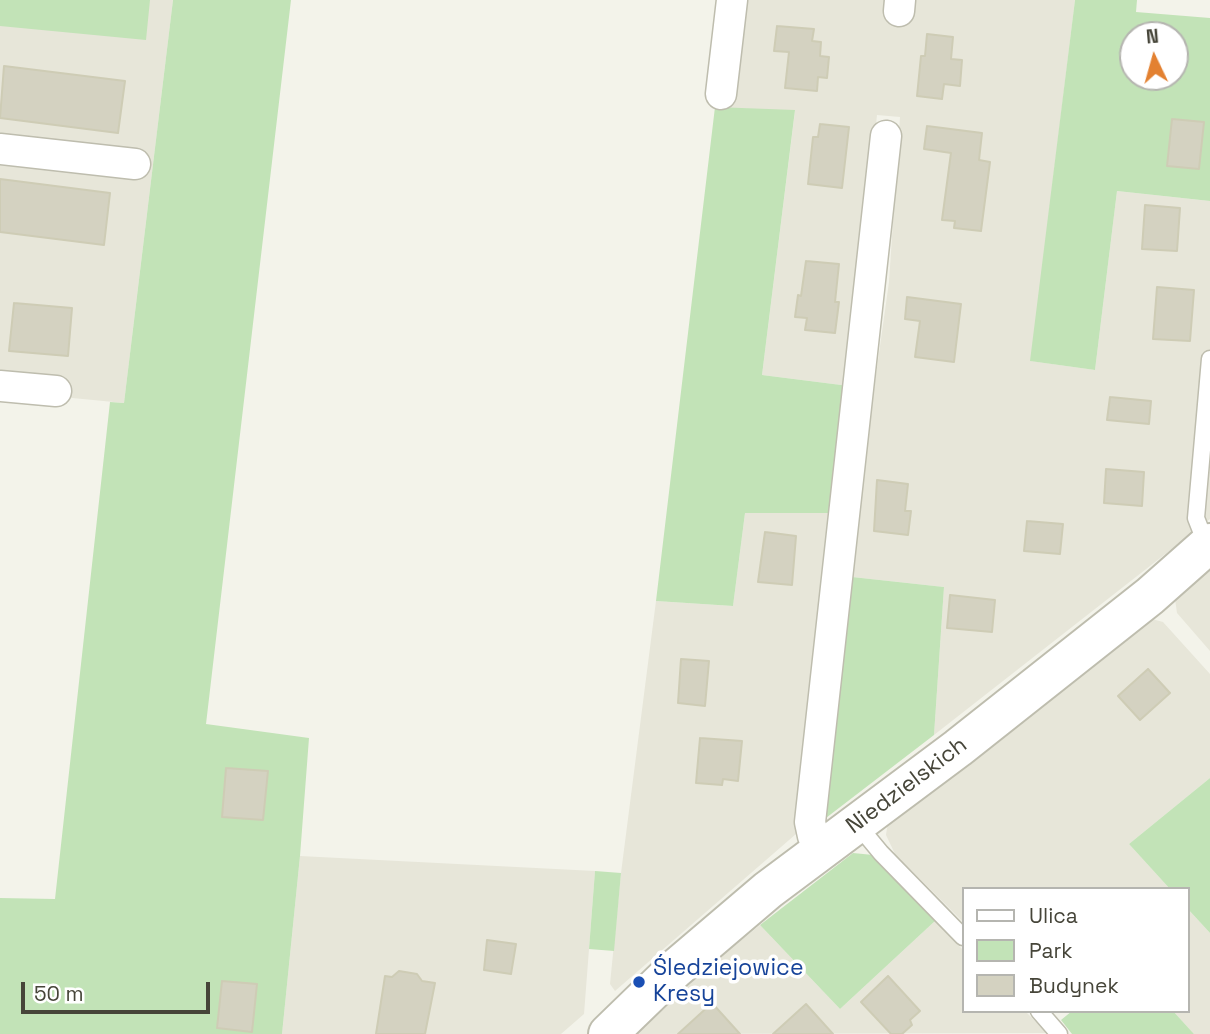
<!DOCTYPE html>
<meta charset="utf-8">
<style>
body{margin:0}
#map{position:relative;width:1210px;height:1034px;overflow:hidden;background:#f3f3ea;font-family:"Space Grotesk",sans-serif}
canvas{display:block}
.legend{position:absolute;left:962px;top:887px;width:228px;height:126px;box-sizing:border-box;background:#fff;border:2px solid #b5b5b0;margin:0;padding:9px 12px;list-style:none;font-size:21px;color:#464539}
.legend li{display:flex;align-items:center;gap:14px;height:35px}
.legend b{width:35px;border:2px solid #b5b5b0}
.north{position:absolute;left:1119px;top:21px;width:70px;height:70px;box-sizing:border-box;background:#fff;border:2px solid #b5b5b0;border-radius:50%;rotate:355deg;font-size:19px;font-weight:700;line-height:28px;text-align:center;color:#464539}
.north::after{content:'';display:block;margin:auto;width:24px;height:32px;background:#e38131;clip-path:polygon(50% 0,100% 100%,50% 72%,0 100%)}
.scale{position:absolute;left:21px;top:982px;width:189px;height:32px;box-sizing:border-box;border:4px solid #464539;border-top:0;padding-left:9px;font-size:21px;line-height:24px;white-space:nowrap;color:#464539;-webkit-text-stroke:5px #fff;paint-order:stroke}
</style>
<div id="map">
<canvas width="1210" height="1034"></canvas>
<ul class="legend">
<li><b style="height:9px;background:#fff"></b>Ulica</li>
<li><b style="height:19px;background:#c2e3b7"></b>Park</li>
<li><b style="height:19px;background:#d4d2c1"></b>Budynek</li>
</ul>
<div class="north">N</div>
<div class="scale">50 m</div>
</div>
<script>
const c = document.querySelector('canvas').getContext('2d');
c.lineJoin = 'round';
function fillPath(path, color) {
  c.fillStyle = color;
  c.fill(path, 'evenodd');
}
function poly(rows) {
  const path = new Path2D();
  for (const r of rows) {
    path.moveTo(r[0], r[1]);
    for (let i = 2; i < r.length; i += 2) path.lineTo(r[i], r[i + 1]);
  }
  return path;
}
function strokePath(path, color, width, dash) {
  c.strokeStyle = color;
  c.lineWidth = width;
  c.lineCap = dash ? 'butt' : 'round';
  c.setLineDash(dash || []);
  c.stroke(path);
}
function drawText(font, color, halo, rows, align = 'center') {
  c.font = font + ' "Space Grotesk",sans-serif';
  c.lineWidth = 7;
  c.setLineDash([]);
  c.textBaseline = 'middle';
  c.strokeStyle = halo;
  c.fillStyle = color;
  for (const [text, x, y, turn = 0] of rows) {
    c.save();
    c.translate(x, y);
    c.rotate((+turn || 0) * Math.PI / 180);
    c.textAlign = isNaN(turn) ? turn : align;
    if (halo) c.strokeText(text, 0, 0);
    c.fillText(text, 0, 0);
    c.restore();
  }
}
const residential = poly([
 [0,0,173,0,124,403,0,391],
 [743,0,1075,0,1031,361,1095,370,1117,191,1210,201,1210,519,934,735,944,587,852,577,864,460,889,282,900,117,877,115,849,386,762,375,795,111,730,108],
 [745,513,835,513,796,834,615,991,610,984,621,873,656,601,733,606],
 [1210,565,1210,651,1177,613,1175,599],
 [1148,618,1163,622,1210,674,1210,778,1129,844,1170,889,963,889,963,922,895,854,886,835,888,822],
 [300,856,595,871,584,1014,561,1034,282,1034],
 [1187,908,1210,933,1210,1034,1194,1034,1173,1011,1187,1011],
 [935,921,963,950,963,1011,1025,1011,1047,1033,634,1034,668,999,760,925,840,1009]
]);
const green = poly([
 [0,0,150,0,146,40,0,26],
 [173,0,291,0,206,724,309,738,300,856,282,1034,0,1034,0,898,55,899,110,402,124,403],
 [1075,0,1137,0,1136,12,1210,18,1210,201,1117,191,1095,370,1030,361],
 [1133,35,1175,35,1175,77,1133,77],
 [715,107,795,110,762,375,849,386,835,513,745,513,733,606,656,601],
 [852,577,944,587,934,735,822,821],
 [1210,778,1210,933,1187,908,1187,889,1170,889,1129,844],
 [853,853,873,855,935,921,840,1009,760,925],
 [595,871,621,873,614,951,589,949],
 [1072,1011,1173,1011,1194,1034,1072,1034,1061,1020]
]);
const building = poly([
 [777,26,814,29,812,41,821,42,820,56,829,57,827,78,818,77,817,91,785,88,789,52,774,51,777,26],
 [927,34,953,37,951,59,962,60,960,86,944,84,942,99,917,96,921,56,925,56,927,34],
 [4,66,125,81,118,133,0,118,4,66],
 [1172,119,1204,122,1199,169,1167,166,1172,119],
 [820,124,849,127,842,188,808,184,813,137,818,137,820,124],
 [927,126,982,133,979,160,990,162,981,231,954,228,955,221,942,220,951,153,924,149,927,126],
 [0,179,110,193,104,245,0,232,0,179],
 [1145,205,1180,208,1177,251,1142,249,1145,205],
 [806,261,839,264,835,302,839,302,835,333,805,330,807,318,795,317,798,295,801,296,806,261],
 [1157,287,1194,290,1190,341,1153,339,1157,287],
 [907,297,961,304,954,362,915,357,920,321,905,319,907,297],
 [14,303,72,308,68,356,9,351,14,303],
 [1110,397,1151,401,1149,424,1107,420,1110,397],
 [1106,469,1144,472,1142,506,1104,503,1106,469],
 [877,480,908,484,905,511,911,511,908,535,874,531,877,480],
 [1027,521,1063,524,1060,554,1024,551,1027,521],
 [765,532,796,536,792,585,758,582,765,532],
 [950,595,995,600,992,632,947,628,950,595],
 [681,659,709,661,705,706,678,703,681,659],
 [1148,669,1170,693,1140,720,1118,696,1148,669],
 [700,738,742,741,738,781,723,779,722,785,696,783,700,738],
 [226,768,268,771,263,820,222,817,226,768],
 [487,940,516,944,511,974,484,970,487,940],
 [399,971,417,974,422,981,435,983,425,1034,376,1034,385,976,392,977,399,971],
 [888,976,920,1011,910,1020,912,1025,902,1034,891,1034,861,1002,888,976],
 [222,981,257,984,252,1032,217,1028,222,981],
 [712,1003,740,1034,678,1034,712,1003],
 [806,1004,833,1034,773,1034,806,1004]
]);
const service = poly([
 [1207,546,1196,518,1210,359],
 [857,824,881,853,963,937],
 [1039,1011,1059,1034]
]);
const minor = poly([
 [899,11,900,0],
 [721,94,732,0],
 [0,149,135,164],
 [0,386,56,391],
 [821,850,813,836,810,822,886,136]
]);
const tertiary = poly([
 [608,1034,674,970,768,890,958,748,1150,596,1210,543]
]);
const markers = [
 [639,982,7,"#1a4fb4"]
];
const streetNames = [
 ["Niedzielskich",907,786,-37]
];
const transitNames = [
 ["Śledziejowice",653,969],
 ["Kresy",653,995]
];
fillPath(residential, '#e7e6d9');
fillPath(green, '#c2e3b7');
fillPath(building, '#d4d2c1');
strokePath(building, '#ceccb5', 2);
strokePath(service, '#bebdae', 19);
strokePath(minor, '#bebdae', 33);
strokePath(tertiary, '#bebdae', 42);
strokePath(service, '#fff', 16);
strokePath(minor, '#fff', 30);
strokePath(tertiary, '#fff', 38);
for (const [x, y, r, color] of markers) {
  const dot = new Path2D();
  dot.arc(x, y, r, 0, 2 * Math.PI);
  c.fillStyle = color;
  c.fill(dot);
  strokePath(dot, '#fff', 2.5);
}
drawText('23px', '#464539', '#fff', streetNames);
drawText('23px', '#164399', '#fff', transitNames, 'left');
</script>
